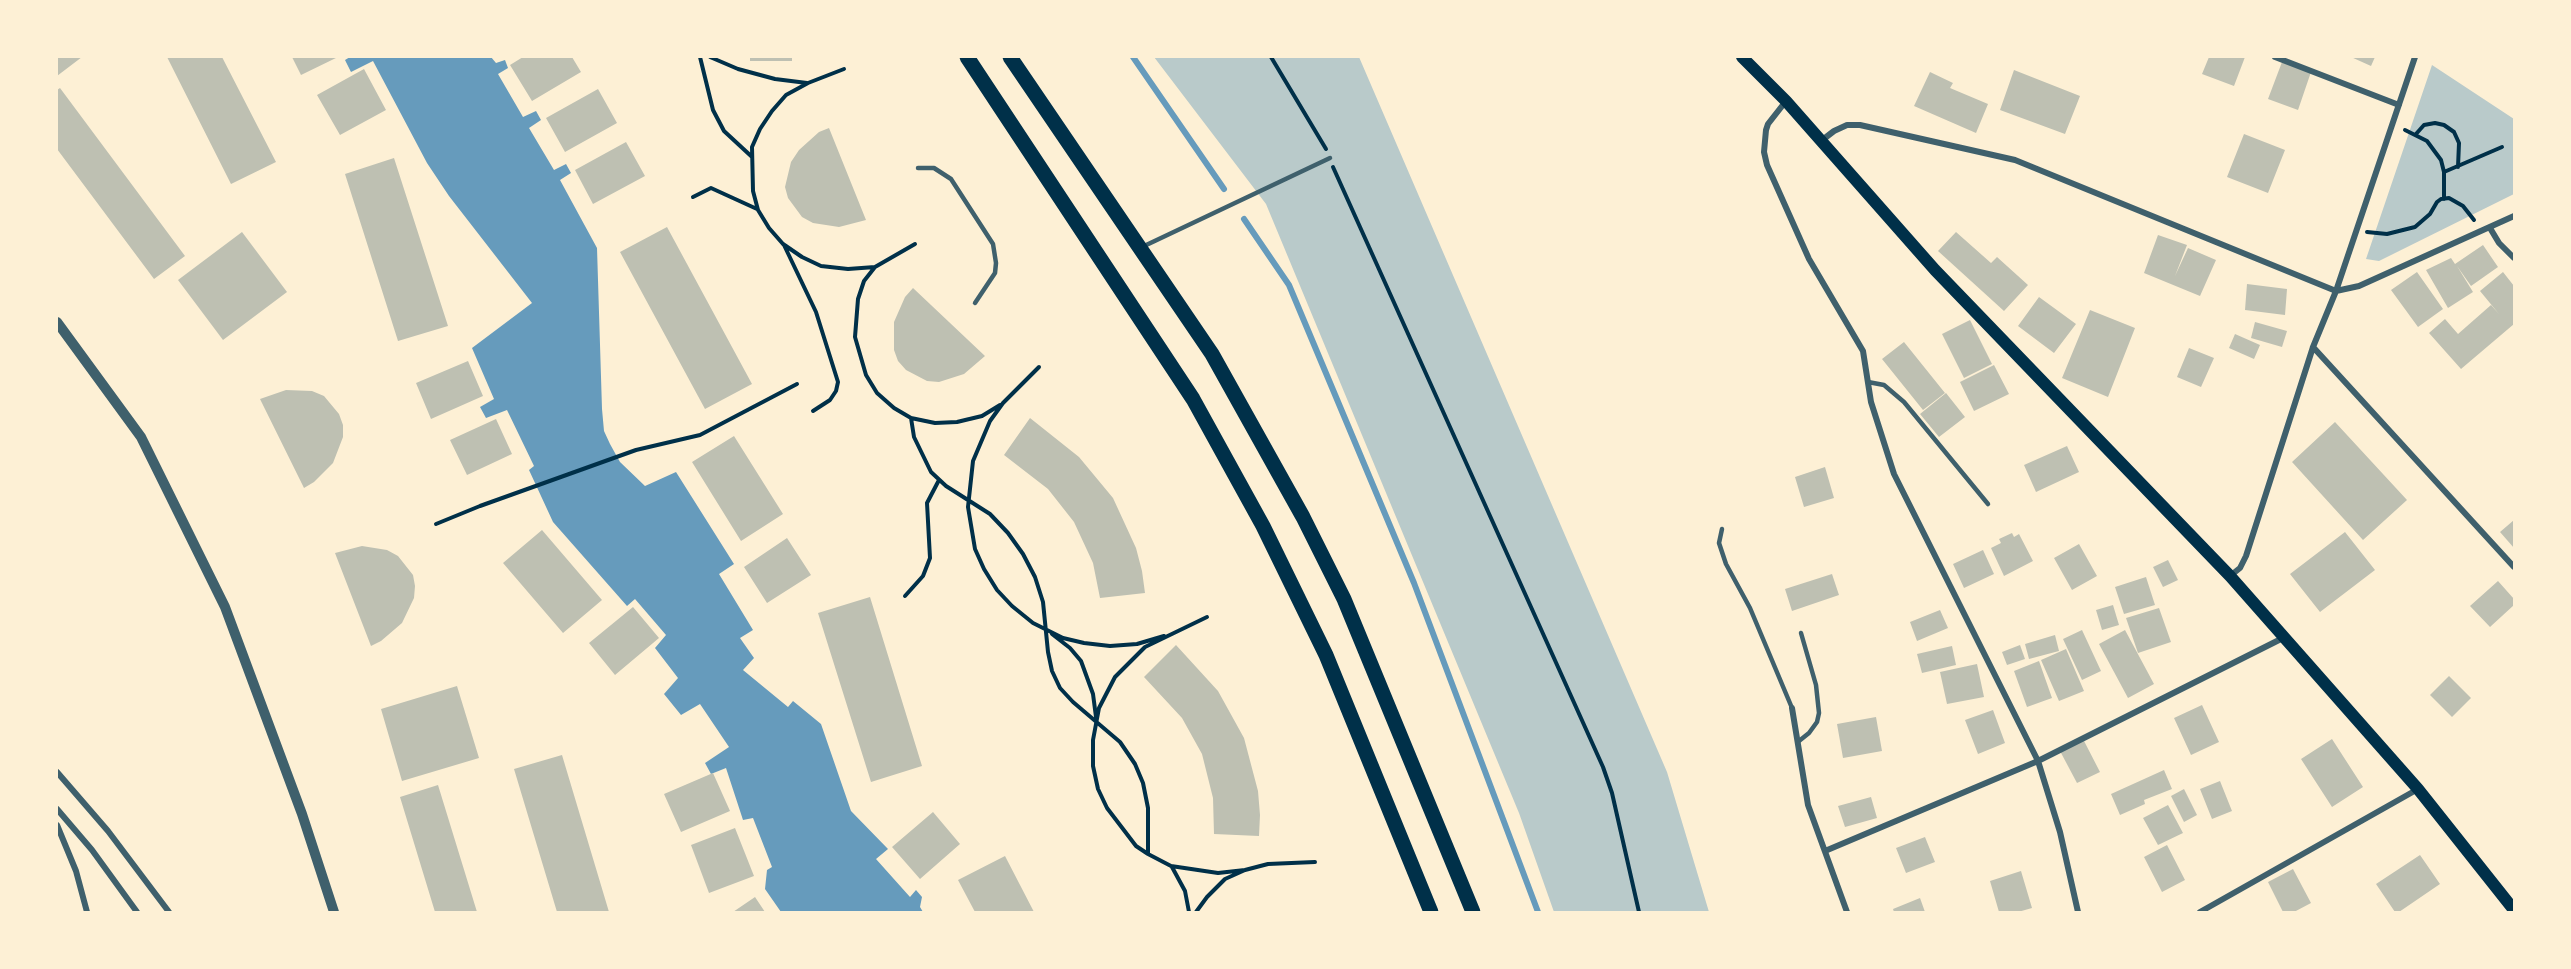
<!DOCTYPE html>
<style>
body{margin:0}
#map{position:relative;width:2571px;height:969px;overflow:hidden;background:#fdf0d5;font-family:Arial,sans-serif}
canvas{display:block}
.frame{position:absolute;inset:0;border:58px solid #fdf0d5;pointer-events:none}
</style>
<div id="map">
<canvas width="2571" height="969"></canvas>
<div class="frame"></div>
</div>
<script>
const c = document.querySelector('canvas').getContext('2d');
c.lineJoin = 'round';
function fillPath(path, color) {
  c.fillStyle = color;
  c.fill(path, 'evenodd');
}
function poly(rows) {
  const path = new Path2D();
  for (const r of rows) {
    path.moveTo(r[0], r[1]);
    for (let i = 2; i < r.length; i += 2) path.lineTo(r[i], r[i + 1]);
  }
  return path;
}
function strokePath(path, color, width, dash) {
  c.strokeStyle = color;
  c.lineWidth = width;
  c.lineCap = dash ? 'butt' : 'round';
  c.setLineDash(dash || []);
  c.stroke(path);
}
const green = poly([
 [1154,57,1359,57,1667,772,1709,912,1554,912,1519,813,1266,204],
 [2432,65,2514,119,2514,194,2379,261,2366,259]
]);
const water = poly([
 [350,57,491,57,496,63,505,60,508,68,498,74,523,117,536,111,541,120,529,128,554,170,566,164,571,173,560,180,597,248,602,409,604,431,610,444,620,462,645,486,676,472,734,564,719,574,753,630,740,638,754,658,743,670,788,707,793,701,821,724,851,811,888,849,876,859,910,897,916,890,922,897,920,907,923,912,781,912,765,889,767,870,772,867,753,818,743,820,726,768,711,774,705,763,729,747,700,704,681,715,664,694,678,678,655,648,666,635,635,599,627,606,553,522,529,470,534,466,507,410,486,418,480,407,494,399,472,348,532,303,449,196,427,163,373,61,351,72,345,60]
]);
const stream = poly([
 [1133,57,1224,189],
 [1244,219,1289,285,1414,583,1538,912]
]);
const building = poly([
 [57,57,82,57,57,76],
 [167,57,222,57,276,162,231,184],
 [292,57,338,57,301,75],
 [523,57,572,57,581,72,532,101,510,65],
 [750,57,792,57,792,61,750,61],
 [2209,57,2245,57,2234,86,2202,74],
 [2351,57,2375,57,2371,66],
 [2282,62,2311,72,2298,110,2268,99],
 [364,69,386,110,340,135,317,95],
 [2014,70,2080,96,2065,134,2000,110],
 [1930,72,1953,83,1950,88,1988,104,1976,133,1914,106],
 [60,88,185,256,154,279,57,149,57,90],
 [598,89,617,123,565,152,546,118],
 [829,128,866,220,839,227,813,223,802,217,788,198,785,187,791,162,799,150,819,132],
 [2244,134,2285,150,2268,193,2227,177],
 [626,142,645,176,593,204,575,170],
 [394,158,448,326,398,341,345,174],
 [667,227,752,384,705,409,620,252],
 [242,232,287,292,223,340,178,280],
 [1956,232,1991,263,1997,257,2028,285,2004,311,1938,251],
 [2158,235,2187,245,2175,276,2188,248,2216,260,2200,296,2144,273],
 [2483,245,2498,267,2471,286,2457,266,2473,292,2448,308,2426,270,2451,258,2455,264],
 [2417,272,2443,309,2418,327,2391,290],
 [2503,272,2514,286,2514,324,2461,369,2429,333,2445,319,2458,334,2491,305,2499,314,2480,291],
 [2247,284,2287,289,2285,315,2245,310],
 [913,288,985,356,964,374,939,382,927,381,906,370,898,361,894,350,894,322,905,297],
 [2039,297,2076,324,2054,353,2018,326],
 [2090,310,2135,328,2108,397,2062,378],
 [1970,320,1992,364,1964,378,1942,334],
 [2255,322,2287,331,2282,347,2251,338],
 [2235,334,2260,345,2254,359,2229,348],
 [1904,342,1945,393,1923,410,1882,359],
 [2189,348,2214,358,2201,387,2177,377],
 [468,361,483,396,431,419,416,383],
 [1994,365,2009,394,1974,411,1960,382],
 [286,390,312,391,324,396,339,414,343,425,343,437,333,463,314,482,304,488,260,399],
 [1946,393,1965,417,1939,437,1920,414],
 [1030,418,1079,457,1113,498,1136,548,1142,571,1145,593,1100,598,1093,563,1074,522,1048,489,1004,455],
 [496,419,512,454,467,475,450,440],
 [2335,422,2407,500,2363,540,2292,462],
 [734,436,783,514,741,541,692,462],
 [2067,446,2079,472,2036,492,2024,465],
 [1825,467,1834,498,1804,507,1795,477],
 [2514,520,2514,548,2500,532],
 [542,530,602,600,563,633,503,563],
 [2345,532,2375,570,2320,612,2290,574],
 [2012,533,2014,537,2019,534,2033,561,2004,576,1991,548,2001,543,1999,539],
 [787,538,811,575,767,603,744,567],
 [2079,544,2097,576,2072,590,2054,558],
 [362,546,387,550,398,556,413,575,415,586,414,598,402,623,381,641,371,646,335,553],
 [1983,550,1994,574,1964,588,1953,564],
 [2168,560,2178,580,2163,587,2153,567],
 [1832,574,1839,595,1792,611,1785,589],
 [2146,577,2155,605,2124,614,2115,587],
 [2498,581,2514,599,2514,605,2490,627,2470,606],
 [870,597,922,766,871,782,818,613],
 [2113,605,2119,625,2102,630,2096,610],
 [633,607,659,638,615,675,589,643],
 [2159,608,2171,642,2138,653,2126,618],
 [1940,610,1948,628,1917,641,1910,622],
 [2082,630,2101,671,2082,680,2063,639],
 [2125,630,2154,684,2128,698,2099,644],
 [2055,635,2059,651,2029,659,2025,644],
 [1176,645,1218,691,1244,738,1258,791,1260,815,1259,836,1214,834,1213,798,1202,754,1182,718,1144,677],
 [2020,645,2025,659,2007,665,2002,652],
 [1952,646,1956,665,1922,673,1917,654],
 [2066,649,2084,691,2059,701,2041,660],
 [2039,661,2052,698,2027,707,2014,671],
 [1977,664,1984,697,1947,704,1940,672],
 [2449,676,2471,698,2452,717,2430,695],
 [457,686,479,758,402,781,381,709],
 [2202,705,2219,742,2191,755,2174,718],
 [1993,710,2005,743,1978,754,1965,720],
 [1876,717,1882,751,1843,758,1837,724],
 [2083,739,2100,772,2077,783,2060,751],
 [2332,739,2363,787,2332,807,2301,759],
 [562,755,609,912,557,912,514,769],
 [2164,770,2172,789,2144,800,2145,804,2120,815,2111,794],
 [713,773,730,811,681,832,664,794],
 [2220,781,2232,811,2212,819,2200,789],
 [438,785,477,912,435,912,400,797],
 [2184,789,2197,815,2184,822,2171,796],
 [1871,797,1877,818,1845,827,1838,806],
 [2168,805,2183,833,2158,845,2143,818],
 [933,812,960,844,920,879,892,847],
 [735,828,754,876,709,893,691,845],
 [1925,837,1935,862,1906,873,1896,848],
 [2167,845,2185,880,2162,892,2144,857],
 [2420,855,2440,884,2399,912,2395,912,2376,884],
 [1005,856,1034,912,975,912,958,880],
 [2293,869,2311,903,2294,912,2283,912,2268,882],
 [2021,871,2032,908,2018,912,1999,912,1990,881],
 [755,897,765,912,733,912],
 [1920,898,1925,912,1894,912,1893,909]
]);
const path = poly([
 [700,57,713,110,724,131,751,156],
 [710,57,738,69,775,79,807,83],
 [1271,57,1326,149],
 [844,69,808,83,786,95,772,111,760,129,752,147,753,191,758,210,769,228,783,244,802,257,821,266,848,269,875,267],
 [2405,130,2427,141,2441,160,2444,172,2444,199],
 [2416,134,2424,125,2435,123,2444,125,2454,132,2459,143,2458,167],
 [1333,167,1603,767,1612,793,1639,912],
 [2444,172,2502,147],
 [693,197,711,188,757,209],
 [2367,232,2387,234,2415,227,2430,214,2437,202,2441,199,2449,198,2463,206,2474,220],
 [915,244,875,267,864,281,858,299,855,337,866,375,877,393,894,408,911,418,935,423,957,422,982,416,1000,405],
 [784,245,816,312,838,382,836,391,830,400,813,411],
 [1039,367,1003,403,990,421,973,461,968,507,975,549,984,569,997,590,1012,606,1033,623,1063,638,1084,643,1110,646,1137,644,1164,636],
 [911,418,914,437,931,472,946,486,990,514,1008,533,1023,554,1035,577,1043,602,1048,652,1052,671,1060,688,1073,702,1120,742,1135,764,1143,783,1148,808,1148,854],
 [436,524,480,506,636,450,700,435,797,384],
 [905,596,923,576,930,558,927,503,939,480],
 [1207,617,1145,647,1115,677,1099,708,1093,740,1093,766,1098,789,1107,808,1136,846,1148,854,1171,866,1218,873,1245,870],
 [1052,634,1070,648,1081,661,1093,694,1096,717],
 [1172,867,1185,891,1189,912],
 [1196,912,1207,897,1225,879,1245,870,1268,864,1315,862]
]);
const service = poly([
 [918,168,934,168,951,179,993,244,996,263,995,273,975,303],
 [1142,247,1330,158],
 [1868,382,1884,385,1904,402,1988,504],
 [1722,529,1719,543,1726,564,1750,608,1792,708],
 [1799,741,1809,733,1817,722,1819,713,1816,685,1801,633]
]);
const minor = poly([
 [2275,57,2399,105],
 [1786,101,1768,124,1766,130,1764,152,1767,165,1809,259,1863,351,1871,402,1894,474,2038,761,2060,832,2078,912],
 [1821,141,1834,131,1847,125,1860,125,2015,160,2336,291,2359,286,2514,216],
 [2490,228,2499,243,2514,258],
 [2313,347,2514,567],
 [2230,576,2240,568,2246,556,2313,347,2336,291,2415,57],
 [1792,708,1808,805,1847,912],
 [57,772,108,831,169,912],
 [57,809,92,850,137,912],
 [57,825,76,871,87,912],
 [1825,851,2038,761,2283,638],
 [2200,912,2418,789]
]);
const tertiary = poly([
 [57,322,141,437,225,607,302,814,334,912]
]);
const secondary = poly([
 [1742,57,1786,101,1935,270,2230,576,2418,789,2514,910]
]);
const primary = poly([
 [967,57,1193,399,1263,526,1326,655,1431,912],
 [1010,57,1212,354,1303,517,1344,599,1473,912]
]);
fillPath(green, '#b9caca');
fillPath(water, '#669bbc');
strokePath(stream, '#669bbc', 6);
fillPath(building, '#bec0b2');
strokePath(path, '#003049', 4);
strokePath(service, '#3f606c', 4.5);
strokePath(minor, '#3f606c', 6);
strokePath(tertiary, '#3f606c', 10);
strokePath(secondary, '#003049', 12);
strokePath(primary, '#003049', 15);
</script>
